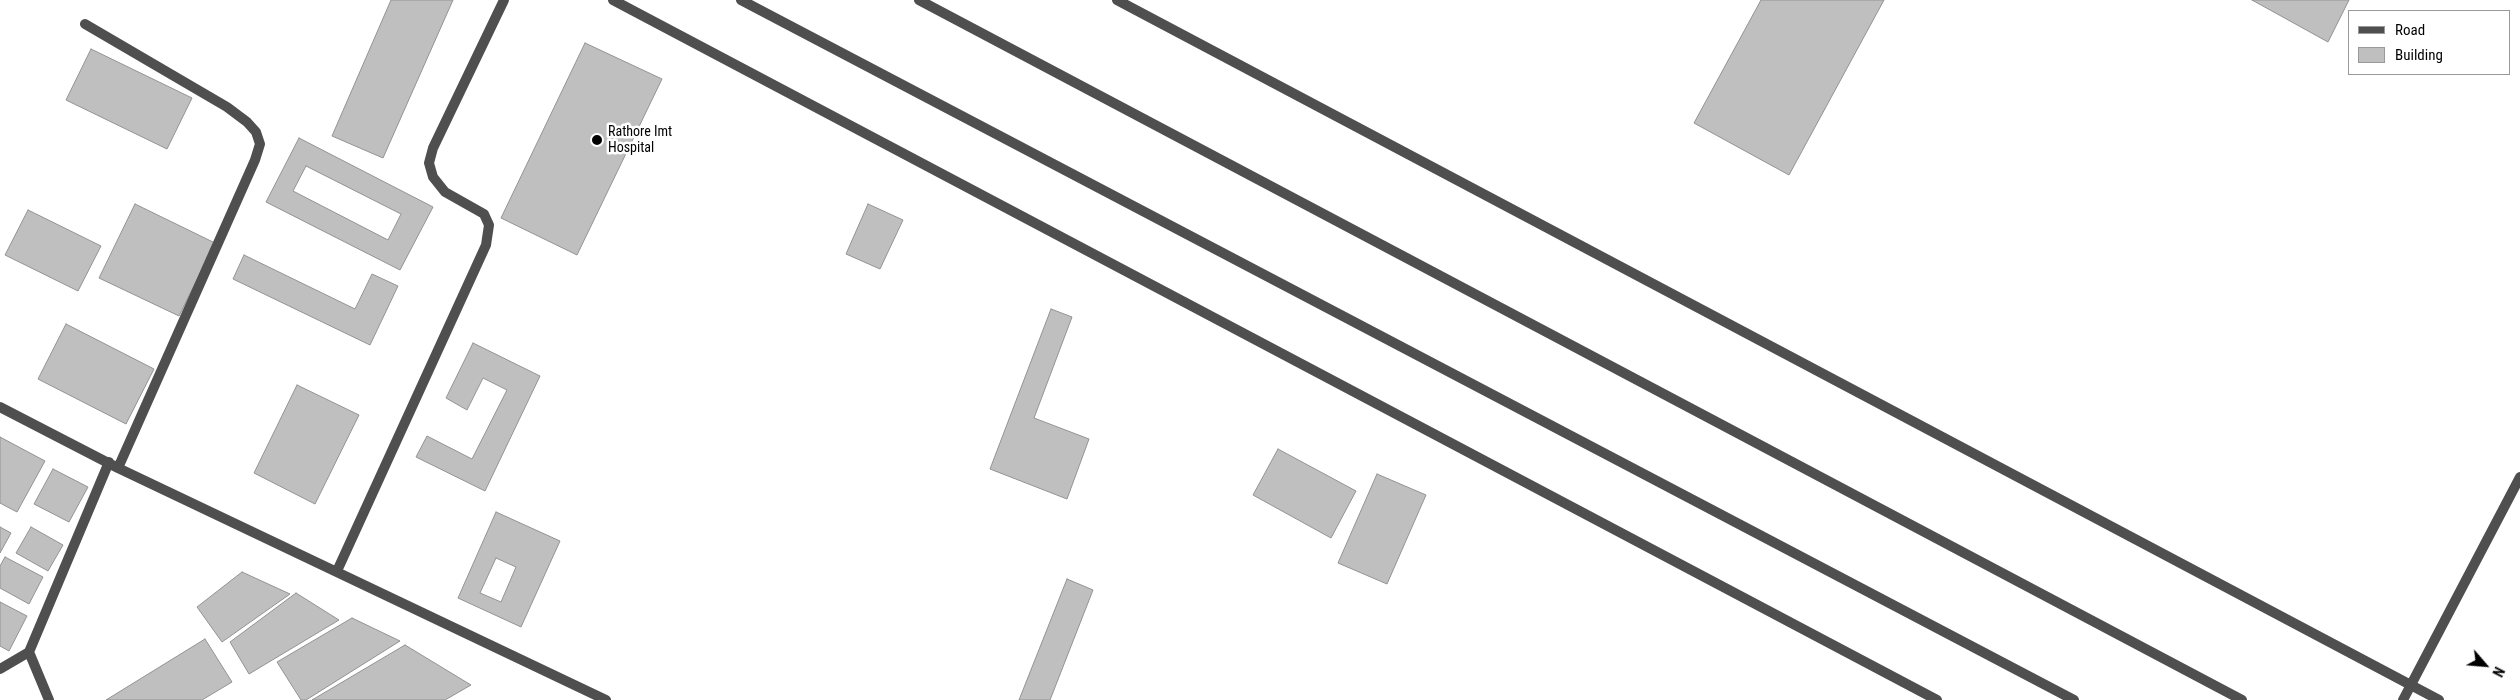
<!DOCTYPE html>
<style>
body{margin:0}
#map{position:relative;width:2520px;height:700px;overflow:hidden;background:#fff;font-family:"Roboto Condensed",sans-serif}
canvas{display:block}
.legend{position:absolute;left:2348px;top:10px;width:162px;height:65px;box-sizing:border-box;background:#fff;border:1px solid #999;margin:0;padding:6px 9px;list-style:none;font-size:15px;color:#000}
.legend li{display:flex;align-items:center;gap:10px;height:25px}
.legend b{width:25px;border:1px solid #999}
.north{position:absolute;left:2460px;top:640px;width:50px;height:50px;-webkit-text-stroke:4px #fff;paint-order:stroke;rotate:117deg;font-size:14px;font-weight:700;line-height:20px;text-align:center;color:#000}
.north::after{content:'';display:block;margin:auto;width:18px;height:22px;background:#000;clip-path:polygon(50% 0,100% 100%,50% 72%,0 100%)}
</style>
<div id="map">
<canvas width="2520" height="700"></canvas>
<ul class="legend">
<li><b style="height:6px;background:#4f4f4f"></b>Road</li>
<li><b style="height:14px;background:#bfbfbf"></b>Building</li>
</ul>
<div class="north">N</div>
</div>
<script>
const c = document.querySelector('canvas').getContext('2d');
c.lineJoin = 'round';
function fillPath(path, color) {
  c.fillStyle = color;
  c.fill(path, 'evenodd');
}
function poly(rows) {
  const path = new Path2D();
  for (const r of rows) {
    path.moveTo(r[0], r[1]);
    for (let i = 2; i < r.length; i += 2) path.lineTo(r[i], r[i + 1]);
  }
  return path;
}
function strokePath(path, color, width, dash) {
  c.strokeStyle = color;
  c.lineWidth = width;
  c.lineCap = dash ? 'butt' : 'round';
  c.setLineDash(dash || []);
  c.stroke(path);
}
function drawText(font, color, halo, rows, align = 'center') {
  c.font = font + ' "Roboto Condensed",sans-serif';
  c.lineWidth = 5;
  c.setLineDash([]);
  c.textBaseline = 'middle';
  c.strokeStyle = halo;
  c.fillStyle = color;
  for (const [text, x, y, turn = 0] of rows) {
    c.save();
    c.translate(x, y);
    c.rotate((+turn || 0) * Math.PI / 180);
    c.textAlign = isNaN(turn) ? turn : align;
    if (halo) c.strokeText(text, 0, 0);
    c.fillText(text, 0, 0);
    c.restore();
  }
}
const building = poly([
 [391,0,453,0,383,158,332,136,391,0],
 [1761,0,1884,0,1789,175,1694,123,1761,0],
 [2252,0,2349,0,2328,42,2252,0],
 [585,43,662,79,577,255,501,218,585,43],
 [91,49,192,98,167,149,66,100,91,49],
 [299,138,433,207,400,270,266,202,299,138],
 [306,166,401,214,388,240,293,191,306,166],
 [135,204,215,243,179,316,99,278,135,204],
 [868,204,903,220,880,269,846,254,868,204],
 [28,210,101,246,78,291,5,255,28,210],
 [244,255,355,309,372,274,398,286,370,345,233,279,244,255],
 [1051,309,1072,317,1034,418,1089,439,1067,499,990,469,1051,309],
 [66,324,154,369,126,424,38,379,66,324],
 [473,343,540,376,485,491,416,457,427,436,472,459,507,390,483,378,467,410,446,398,473,343],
 [297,385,359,415,315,504,254,473,297,385],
 [0,437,45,461,17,512,0,503,0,437],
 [1278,449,1356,491,1331,538,1253,495,1278,449],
 [53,469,88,487,69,522,34,504,53,469],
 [1377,474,1426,495,1387,584,1338,563,1377,474],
 [496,512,560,541,521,627,458,598,496,512],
 [496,558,516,567,501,602,480,593,496,558],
 [0,527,11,533,0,553,0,527],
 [31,527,63,545,48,571,16,553,31,527],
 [5,557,43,577,29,604,0,588,0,566,5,557],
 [242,572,290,594,222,642,197,607,242,572],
 [1067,579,1093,590,1050,700,1019,700,1067,579],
 [296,593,339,620,249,674,230,642,296,593],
 [0,602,27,616,9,651,0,646,0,602],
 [352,618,400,641,306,700,301,700,277,662,352,618],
 [205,639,232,682,202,700,106,700,205,639],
 [405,645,471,685,445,700,312,700,405,645]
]);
const service = poly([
 [613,0,1937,700]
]);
const minor = poly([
 [1117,0,2439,700],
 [85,24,227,107,247,122,256,132,260,144,255,160,118,468],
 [0,407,118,468,606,700],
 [337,571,486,245,489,225,484,214,445,192,433,177,429,163,433,148,504,0],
 [29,652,49,700],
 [0,669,29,652,109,462],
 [2403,700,2520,477]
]);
const tertiary = poly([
 [741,0,2074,700],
 [919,0,2242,700]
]);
const markers = [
 [597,140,6,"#000"]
];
const poiNames = [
 ["Rathore Imt",608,132],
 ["Hospital",608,148]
];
fillPath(building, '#bfbfbf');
strokePath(building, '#939393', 1);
strokePath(service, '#4f4f4f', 10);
strokePath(minor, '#4f4f4f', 10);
strokePath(tertiary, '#4f4f4f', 10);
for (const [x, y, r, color] of markers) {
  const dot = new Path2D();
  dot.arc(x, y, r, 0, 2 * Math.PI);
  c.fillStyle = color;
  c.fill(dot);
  strokePath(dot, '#fff', 2);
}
drawText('14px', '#000', '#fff', poiNames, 'left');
</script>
